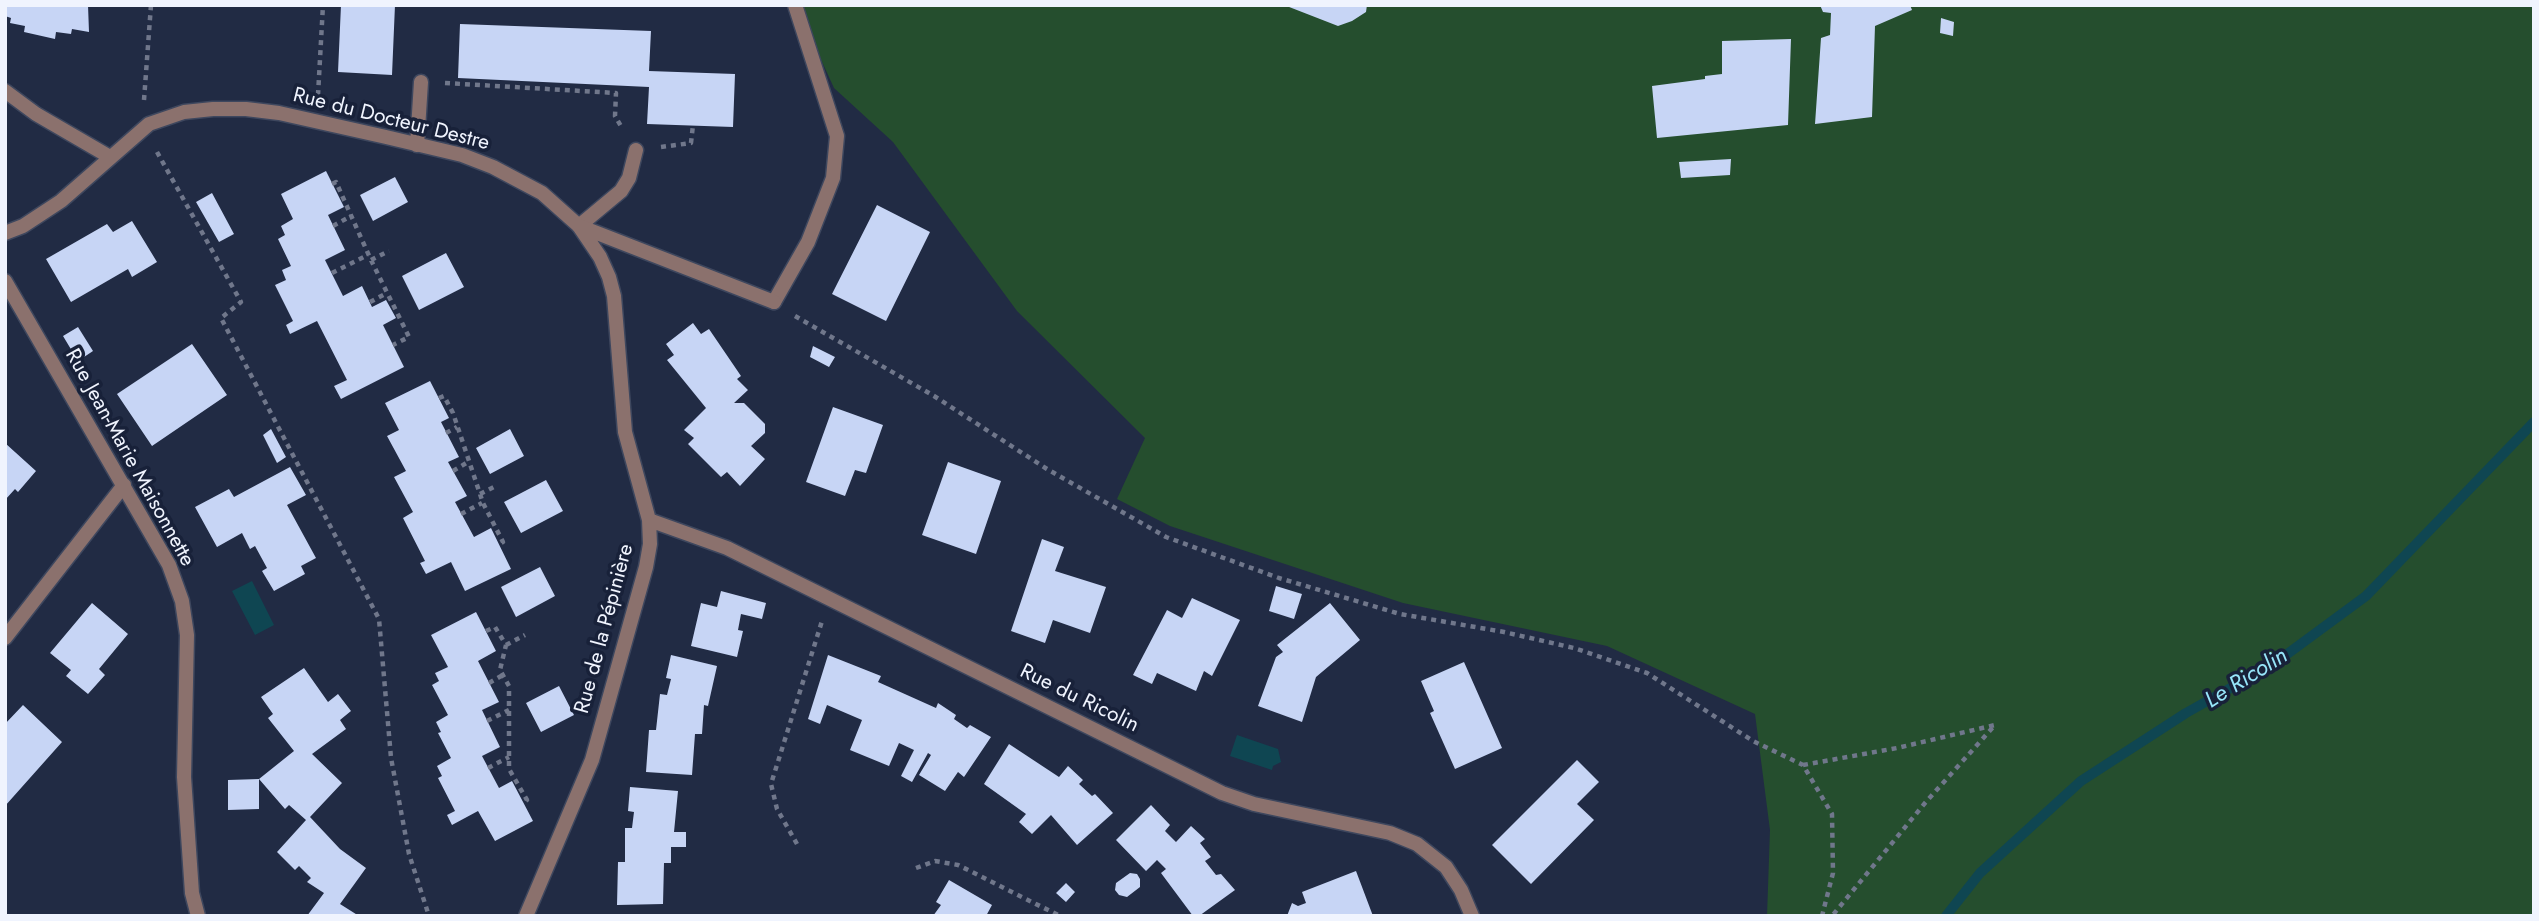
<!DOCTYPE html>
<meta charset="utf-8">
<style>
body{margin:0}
#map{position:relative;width:2539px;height:921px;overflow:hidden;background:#212b44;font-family:Jost,sans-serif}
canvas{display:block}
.frame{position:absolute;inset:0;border:7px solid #f0f4fe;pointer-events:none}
</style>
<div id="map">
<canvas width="2539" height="921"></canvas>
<div class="frame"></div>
</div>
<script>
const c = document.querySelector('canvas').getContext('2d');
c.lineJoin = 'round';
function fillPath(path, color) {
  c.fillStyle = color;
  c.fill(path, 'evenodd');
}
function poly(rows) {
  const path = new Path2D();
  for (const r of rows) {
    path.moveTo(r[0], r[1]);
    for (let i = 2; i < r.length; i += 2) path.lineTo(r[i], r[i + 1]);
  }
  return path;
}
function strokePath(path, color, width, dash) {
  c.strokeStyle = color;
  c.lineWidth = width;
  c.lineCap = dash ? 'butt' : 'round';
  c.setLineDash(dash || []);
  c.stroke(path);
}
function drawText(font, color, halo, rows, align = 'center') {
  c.font = font + ' Jost,sans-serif';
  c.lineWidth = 7;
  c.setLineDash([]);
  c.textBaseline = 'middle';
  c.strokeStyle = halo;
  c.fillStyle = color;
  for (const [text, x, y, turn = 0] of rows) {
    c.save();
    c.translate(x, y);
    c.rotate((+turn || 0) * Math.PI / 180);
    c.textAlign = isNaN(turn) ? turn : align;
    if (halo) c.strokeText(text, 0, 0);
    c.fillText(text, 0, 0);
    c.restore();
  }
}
const green = poly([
 [796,5,2534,5,2534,916,1767,916,1770,830,1755,714,1607,646,1403,603,1170,526,1117,499,1145,438,1017,311,893,142,834,88]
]);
const water = poly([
 [252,581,274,625,255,635,232,591],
 [1237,735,1278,749,1281,762,1273,766,1272,770,1230,756]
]);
const stream = poly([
 [1946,916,1980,873,2081,781,2186,713,2275,663,2366,596,2534,422]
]);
const building = poly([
 [5,5,88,5,89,32,72,29,71,34,56,32,55,39,24,32,25,26,10,23,11,18,5,16],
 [341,5,395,5,392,75,338,72],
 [1284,5,1367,5,1366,12,1352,21,1338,26],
 [1820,5,1910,5,1912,10,1875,26,1872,117,1815,124,1821,38,1830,35,1831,13,1823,12],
 [1941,18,1954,22,1953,36,1940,33],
 [460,24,651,31,649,71,735,74,733,127,647,124,649,87,458,78],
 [1791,39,1788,125,1657,138,1652,86,1705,79,1705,76,1722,74,1722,41],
 [1731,159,1730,175,1681,178,1679,162],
 [326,171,344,207,328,215,345,250,325,260,343,296,362,286,372,307,386,300,396,318,383,325,404,367,341,399,334,386,347,380,317,321,290,334,286,325,293,321,275,285,286,280,282,270,291,266,278,239,285,235,281,226,293,219,281,194],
 [395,177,408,202,373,221,360,195],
 [212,193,234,234,219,242,196,202],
 [877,205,930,232,886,321,832,294],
 [132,221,157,262,132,277,128,269,71,302,46,259,107,224,113,232],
 [446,253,464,287,419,310,402,276],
 [693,323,701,334,709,329,741,376,737,379,748,390,734,403,744,403,765,424,765,433,751,446,765,459,740,486,727,472,721,477,688,444,694,438,684,430,706,408,667,360,674,355,666,344],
 [78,327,93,351,78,361,63,336],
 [192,344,227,395,152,446,117,394],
 [813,346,835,357,829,367,810,357],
 [430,381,449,418,441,422,459,457,448,462,467,496,455,502,474,537,491,528,511,569,465,591,451,562,426,574,420,563,425,561,403,518,413,512,394,477,406,471,387,436,399,430,385,403],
 [833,407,883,425,866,473,855,470,845,496,806,482],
 [271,429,286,457,277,463,263,435],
 [510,429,524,456,490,474,476,448],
 [5,443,36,471,18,492,15,489,5,500],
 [948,462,1001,481,976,554,922,535],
 [290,467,306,495,287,505,316,558,301,566,305,574,274,591,262,571,267,568,255,546,250,549,242,533,217,547,195,507,229,489,234,497],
 [546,480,563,511,521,533,504,502],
 [1042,539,1064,547,1055,571,1106,587,1090,633,1053,620,1045,643,1011,631],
 [540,567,555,596,516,617,501,587],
 [1276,586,1302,594,1294,619,1269,611],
 [721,591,766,603,762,619,741,614,738,630,743,631,737,657,691,646,701,603,717,607],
 [1192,598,1240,620,1212,676,1204,671,1196,691,1157,673,1152,684,1133,675,1167,610,1182,618],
 [92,603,128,634,99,669,105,675,88,694,66,676,71,670,50,653],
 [1330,603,1360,640,1316,677,1302,722,1258,706,1276,657,1283,652,1277,645],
 [476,612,496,651,478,661,499,702,482,710,500,747,482,756,499,788,512,781,533,821,495,841,478,811,452,825,447,815,455,811,438,778,442,776,437,766,451,758,438,733,441,732,436,722,448,715,432,685,439,681,435,673,448,667,431,635],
 [671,655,717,666,708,706,704,705,702,734,695,734,692,775,646,772,649,730,656,730,660,694,667,695,671,679,666,678],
 [828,655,881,676,878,682,936,708,938,703,956,715,954,719,967,728,970,725,991,737,964,777,958,772,945,791,919,775,931,755,928,753,912,782,901,776,914,750,899,743,889,766,850,750,862,720,827,705,820,724,808,719],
 [1464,662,1502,748,1455,769,1430,713,1434,711,1421,681],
 [304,668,328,702,338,694,351,711,340,720,346,729,312,754,342,783,310,817,340,849,366,868,340,904,359,916,307,916,324,893,307,882,311,878,299,866,295,870,277,852,306,820,289,805,285,809,259,779,294,751,268,718,273,714,261,697],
 [559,686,574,715,541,732,526,703],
 [23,705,62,742,5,806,5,724],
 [1009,744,1059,777,1068,766,1083,780,1079,784,1092,796,1095,794,1113,813,1077,845,1051,815,1032,834,1019,822,1026,814,984,784],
 [1577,760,1599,782,1577,804,1594,820,1531,884,1492,845],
 [259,779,259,809,228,810,228,780],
 [630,787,678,791,674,832,686,832,686,847,671,847,671,863,664,863,663,904,617,905,618,862,625,862,625,828,632,828,634,812,628,811],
 [1151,805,1170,825,1165,831,1176,842,1191,826,1205,839,1200,843,1211,857,1205,861,1216,875,1221,874,1235,890,1199,916,1193,916,1161,873,1166,869,1157,860,1146,871,1116,840],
 [1356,871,1373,916,1287,916,1292,903,1298,906,1306,903,1302,892],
 [1130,873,1137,874,1140,879,1140,887,1127,897,1119,895,1115,890,1116,883],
 [949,880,992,905,986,916,933,916,941,905,936,902],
 [1066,883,1075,892,1066,902,1056,893]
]);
const path = poly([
 [445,83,616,93,615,116,622,128],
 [318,95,323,5],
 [144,100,151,5],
 [661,147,691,143,693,125],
 [157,152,241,302,221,318,379,619,391,758,409,854,429,916],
 [332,184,336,182,371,260,409,337,393,345],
 [333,226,351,216],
 [371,260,389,251],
 [332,273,368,255],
 [370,302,387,293],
 [795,316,934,396,1047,469,1166,537,1279,578,1400,614,1504,632,1574,648,1647,673,1753,741,1803,765,1832,814,1833,873,1822,916],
 [439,398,444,396,453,413,483,503,503,542,499,544],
 [446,433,457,427],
 [453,471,468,462],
 [480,494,496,486],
 [461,514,482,503],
 [486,631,495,627,506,645,500,670,509,686,509,769,527,800,523,802],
 [506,645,525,635],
 [489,683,503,675],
 [487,721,509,710],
 [1803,765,1897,748,1995,725,1925,803,1832,916],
 [488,768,509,757],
 [797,844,777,809,771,784,822,621],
 [916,868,935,861,958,865,1060,916]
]);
const lane = poly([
 [417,145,421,82],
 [579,226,621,191,629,178,636,150],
 [774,302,808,242,833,178,837,136,795,5]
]);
const street = poly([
 [5,91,36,114,110,157],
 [5,233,23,226,61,201,149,124,184,112,213,109,246,109,279,113,386,137,462,155,493,167,542,193,579,226,774,302],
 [5,281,169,565,182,601,187,635,184,777,192,893,198,916],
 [649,520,727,548,1222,793,1254,804,1390,833,1417,844,1446,867,1461,890,1472,916],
 [5,638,124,485],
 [526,916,592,760,646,567,650,544,649,520,625,432,614,296,609,277,600,257,579,226]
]);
const streetNames = [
 ["Rue du Docteur Destre",391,120,14],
 ["Rue Jean-Marie Maisonnette",129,458,61],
 ["Rue de la Pépinière",605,629,-75],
 ["Rue du Ricolin",1079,699,26]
];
const waterNames = [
 ["Le Ricolin",2247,679,-32]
];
fillPath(green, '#254e2e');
fillPath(water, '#0f4652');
strokePath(stream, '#0f4652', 10);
fillPath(building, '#c7d5f5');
strokePath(lane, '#3e475e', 17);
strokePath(street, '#3e475e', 17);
strokePath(path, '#70778b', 4.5, [5, 5]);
strokePath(lane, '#8b716d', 14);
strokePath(street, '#8b716d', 14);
drawText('21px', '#f0f4fe', '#182139', streetNames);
drawText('italic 23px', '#97e6fa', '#182139', waterNames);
</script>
